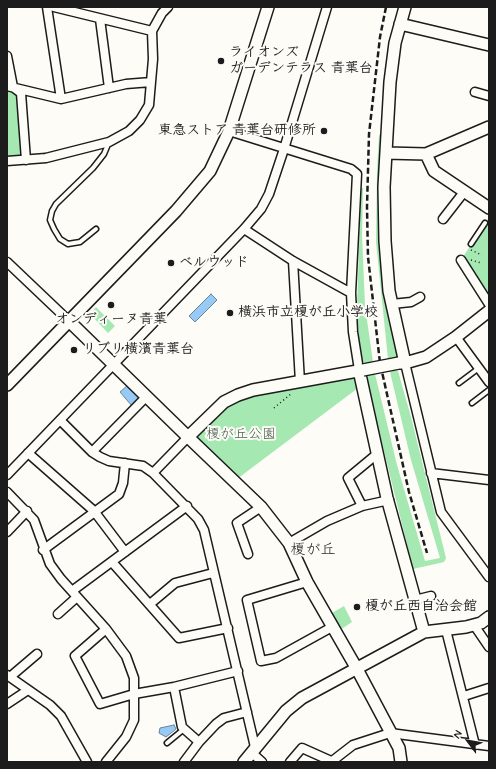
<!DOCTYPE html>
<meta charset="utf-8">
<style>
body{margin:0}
#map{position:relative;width:496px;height:769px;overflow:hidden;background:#fdfcf7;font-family:Mynerve,sans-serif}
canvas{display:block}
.frame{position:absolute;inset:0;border:8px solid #1c1c1c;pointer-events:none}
.north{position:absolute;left:448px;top:721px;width:40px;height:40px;-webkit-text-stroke:3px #fdfcf7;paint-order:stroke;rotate:302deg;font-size:11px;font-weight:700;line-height:16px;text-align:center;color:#1c1c1c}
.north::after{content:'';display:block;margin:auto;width:14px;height:18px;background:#1c1c1c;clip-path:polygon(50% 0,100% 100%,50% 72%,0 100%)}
</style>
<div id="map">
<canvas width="496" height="769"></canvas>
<div class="frame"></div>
<div class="north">N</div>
</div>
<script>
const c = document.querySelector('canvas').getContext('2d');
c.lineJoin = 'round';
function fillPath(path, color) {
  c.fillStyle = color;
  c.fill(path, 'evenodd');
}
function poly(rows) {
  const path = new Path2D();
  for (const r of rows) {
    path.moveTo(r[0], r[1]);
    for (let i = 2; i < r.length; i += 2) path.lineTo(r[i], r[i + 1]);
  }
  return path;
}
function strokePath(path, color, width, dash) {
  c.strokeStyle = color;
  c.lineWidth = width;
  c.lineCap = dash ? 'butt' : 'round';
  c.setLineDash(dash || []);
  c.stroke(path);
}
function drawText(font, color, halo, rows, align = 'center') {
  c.font = font + ' Mynerve,"Klee One",sans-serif';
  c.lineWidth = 4;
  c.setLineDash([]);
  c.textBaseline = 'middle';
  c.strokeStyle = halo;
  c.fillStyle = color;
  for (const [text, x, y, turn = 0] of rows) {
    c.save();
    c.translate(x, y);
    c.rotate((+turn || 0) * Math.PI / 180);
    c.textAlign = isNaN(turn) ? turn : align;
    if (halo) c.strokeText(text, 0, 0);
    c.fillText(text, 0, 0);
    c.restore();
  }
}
const green = poly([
 [7,84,21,93,26,160,7,160],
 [381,134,378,183,380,236,397,353,397,357,388,359,376,242,377,170,379,135],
 [361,188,363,188,362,235,365,306,373,362,365,363,360,359,357,307],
 [489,217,489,303,461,260],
 [96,307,115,326,108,333,90,314],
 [395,370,398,371,411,417,446,558,444,562,413,569,366,378,369,375,375,374,397,465,425,561,440,558,411,460,390,372],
 [351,376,356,381,358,388,237,479,194,437,219,412,238,400],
 [344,606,352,622,340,630,332,613]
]);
const water = poly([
 [211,294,217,300,195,322,189,316,211,294],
 [128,385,138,395,139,399,132,406,120,392,128,385],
 [174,725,176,729,166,737,159,733,160,728,174,725]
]);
const path = poly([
 [471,250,482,255],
 [471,260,481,263],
 [274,408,292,393]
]);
const lane = poly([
 [96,229,80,242,68,244,60,239,54,229,50,220,52,211,56,204,93,168,104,154,109,142],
 [471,244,485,223],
 [459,383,479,368],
 [472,403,489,390],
 [167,743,184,729]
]);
const street = poly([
 [47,7,61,99],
 [54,7,152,31],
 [100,19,109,88],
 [7,56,13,87,21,93,26,160],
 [7,86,61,99,126,84,151,82],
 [475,92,489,96],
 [229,131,351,169,357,174,351,293,353,332,359,370],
 [7,161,46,158,109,142,129,131,140,120,149,105,153,59,152,31,162,13,168,7],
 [443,219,464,192],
 [244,229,293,261,351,293],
 [461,260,489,304],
 [293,261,300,382],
 [7,262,69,321],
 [392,304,411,302,420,297],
 [456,337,489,382],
 [405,363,441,512,489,577],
 [60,420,92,452,100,457,109,461,143,466,153,473,198,519,204,530,255,747],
 [92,452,146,397],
 [28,453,94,511,125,552],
 [153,473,188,437],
 [431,473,489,480],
 [7,475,244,229,261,209,269,194,284,149,327,7],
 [7,492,34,520,50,564,61,579,106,629,126,656,134,678,134,720,126,737,106,762],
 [362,506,348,478,377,454],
 [7,532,27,511],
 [289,543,327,521,362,506,389,500],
 [43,550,119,494,123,483,125,463],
 [248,554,237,523,261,507],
 [112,562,179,638,228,628],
 [307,582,247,600,261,661,276,658,332,627],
 [72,591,187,506],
 [415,600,431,596],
 [150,604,175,583,213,573],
 [58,614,77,597],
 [474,625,489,647],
 [106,629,75,656,100,704,134,694,174,687,238,671],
 [446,630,475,745],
 [7,675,50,705,61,716,87,762],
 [10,677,37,654],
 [174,687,182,727,199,742],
 [464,696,489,688],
 [7,704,28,690],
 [251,752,262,762],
 [184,762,199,742,216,724,224,718,247,712],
 [290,762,302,748,331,761],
 [331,762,353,745,390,733,489,746]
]);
const secondary = poly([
 [400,24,489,45],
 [489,127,426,154,434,171,489,208],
 [386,153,426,154],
 [69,321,188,437],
 [399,363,405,363,389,291,385,241,384,187,390,82,395,43,405,7],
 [405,363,426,357,456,337,489,311],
 [359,370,387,498,424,632],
 [363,370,253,390,238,395,224,402,188,437,261,507,289,543,307,582,357,669,399,748,401,762],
 [7,385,176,211,210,171,229,131,268,7],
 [244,762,286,711,302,698,424,632,466,627,481,623,489,617]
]);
const rail = poly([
 [386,7,380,37,369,134,367,207,368,257,380,363,409,492,427,553]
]);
const secondaryBridge = poly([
 [363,370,399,363]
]);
const markers = [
 [221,61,4,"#1c1c1c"],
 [324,131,4,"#1c1c1c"],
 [171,263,4,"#1c1c1c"],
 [111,305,4,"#1c1c1c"],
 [230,313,4,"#1c1c1c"],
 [74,350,4,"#1c1c1c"],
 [357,607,4,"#1c1c1c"]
];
const poiNames = [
 ["ライオンズ",229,53],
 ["ガーデンテラス 青葉台",229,69],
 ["東急ストア 青葉台研修所",316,131,"right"],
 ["ベルウッド",179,263],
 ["横浜市立榎が丘小学校",238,313],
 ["オンディーヌ青葉",111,320,"center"],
 ["リブリ横濱青葉台",82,350],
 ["榎が丘西自治会館",365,607]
];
const parkNames = [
 ["榎が丘公園",241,435]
];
const neighbourhoodNames = [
 ["榎が丘",313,551]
];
fillPath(green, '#a6e8b1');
fillPath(water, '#97cbf5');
strokePath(water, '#66859e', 1);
strokePath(lane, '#1c1c1c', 7);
strokePath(street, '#1c1c1c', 11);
strokePath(secondary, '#1c1c1c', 14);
strokePath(path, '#1c1c1c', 1.5, [1, 3]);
strokePath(lane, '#fdfcf7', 4);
strokePath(street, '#fdfcf7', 8);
strokePath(secondary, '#fdfcf7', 11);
strokePath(rail, '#1c1c1c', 2.5, [6, 3]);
strokePath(secondaryBridge, '#1c1c1c', 14, []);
strokePath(secondaryBridge, '#fdfcf7', 11);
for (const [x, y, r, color] of markers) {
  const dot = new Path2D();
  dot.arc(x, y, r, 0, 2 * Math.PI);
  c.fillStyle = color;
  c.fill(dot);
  strokePath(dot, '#fdfcf7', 1.5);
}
drawText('bold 14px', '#1c1c1c', '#fdfcf7', poiNames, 'left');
drawText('14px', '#455949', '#fdfcf7', parkNames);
drawText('15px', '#1c1c1c', '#fdfcf7', neighbourhoodNames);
</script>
